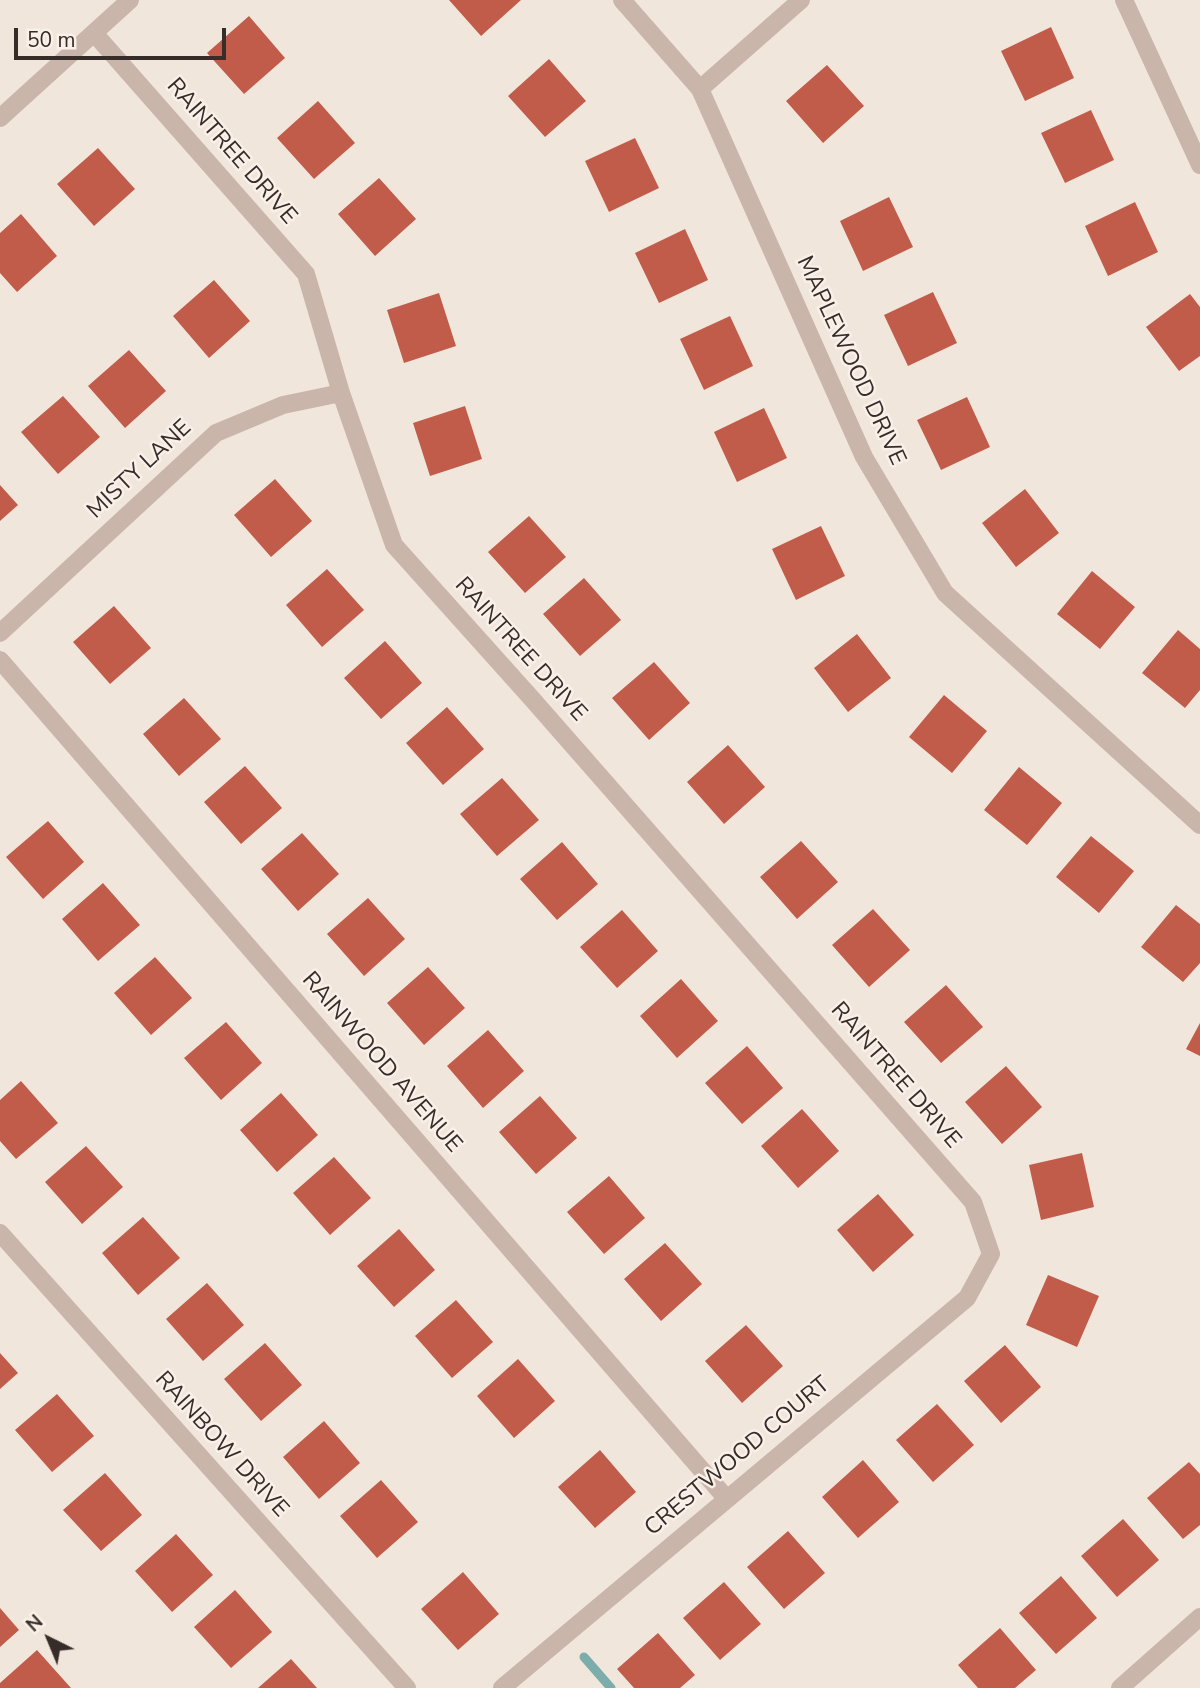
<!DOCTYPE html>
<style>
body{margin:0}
#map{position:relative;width:1200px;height:1688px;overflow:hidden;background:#f1e6dc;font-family:"Nunito Sans",sans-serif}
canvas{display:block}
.north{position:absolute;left:14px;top:1604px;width:70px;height:70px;-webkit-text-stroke:5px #f9f0e9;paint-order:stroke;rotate:317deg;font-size:19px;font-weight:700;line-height:28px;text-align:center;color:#362c28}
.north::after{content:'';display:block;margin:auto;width:24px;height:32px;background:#362c28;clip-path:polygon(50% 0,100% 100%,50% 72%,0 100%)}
.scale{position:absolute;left:14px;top:28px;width:212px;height:32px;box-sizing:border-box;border:4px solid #362c28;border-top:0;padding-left:9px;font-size:21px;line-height:24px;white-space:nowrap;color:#362c28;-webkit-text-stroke:5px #f9f0e9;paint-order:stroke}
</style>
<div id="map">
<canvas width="1200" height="1688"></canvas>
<div class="north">N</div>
<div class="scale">50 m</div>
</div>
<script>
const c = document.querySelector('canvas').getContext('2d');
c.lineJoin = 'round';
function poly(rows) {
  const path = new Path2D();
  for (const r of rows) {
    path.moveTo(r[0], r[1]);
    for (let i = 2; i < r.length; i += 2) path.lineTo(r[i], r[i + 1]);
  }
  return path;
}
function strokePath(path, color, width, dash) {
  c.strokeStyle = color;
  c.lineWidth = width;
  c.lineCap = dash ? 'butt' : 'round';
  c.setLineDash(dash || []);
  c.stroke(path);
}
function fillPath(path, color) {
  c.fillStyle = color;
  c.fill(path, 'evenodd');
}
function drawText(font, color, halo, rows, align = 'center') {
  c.font = font + ' "Nunito Sans",sans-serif';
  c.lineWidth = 5;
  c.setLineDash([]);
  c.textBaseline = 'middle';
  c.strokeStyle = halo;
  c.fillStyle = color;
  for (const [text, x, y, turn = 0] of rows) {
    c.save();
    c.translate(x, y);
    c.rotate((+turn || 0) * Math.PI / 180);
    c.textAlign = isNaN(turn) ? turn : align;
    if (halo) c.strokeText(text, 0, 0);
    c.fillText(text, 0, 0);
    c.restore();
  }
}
const stream = poly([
 [584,1657,611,1688]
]);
const building = poly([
 [449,0,521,0,481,36],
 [249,16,285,58,244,94,207,53],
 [1051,27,1074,78,1025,101,1001,51],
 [549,59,586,101,545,137,508,96],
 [827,65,864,106,823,143,786,101],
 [318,101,355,143,314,179,277,138],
 [1091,110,1114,160,1065,183,1041,133],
 [635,138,659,188,609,212,585,161],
 [98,148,135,189,94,226,57,184],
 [379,178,416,219,375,256,338,214],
 [889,197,913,247,863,271,840,221],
 [1135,202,1158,252,1108,276,1085,226],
 [21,214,57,256,17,292,0,273,0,233],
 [685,229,708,280,659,303,635,253],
 [214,280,250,321,209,358,173,316],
 [933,292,957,343,908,366,884,315],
 [439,293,456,346,404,363,387,310],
 [1190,294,1200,307,1200,356,1179,371,1146,327],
 [730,316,753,366,704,390,680,339],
 [129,350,166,391,125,428,88,386],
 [63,396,100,437,58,474,21,432],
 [967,397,990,447,941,470,917,420],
 [465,406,482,459,430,476,413,423],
 [764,408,787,458,737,482,714,432],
 [275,479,312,521,271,557,234,515],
 [0,485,18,505,0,521],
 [1025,489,1059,533,1016,567,982,523],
 [529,516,566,557,525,593,488,552],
 [821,526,845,576,796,600,772,549],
 [327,569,364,610,322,647,286,605],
 [1092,571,1135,607,1100,649,1057,614],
 [584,578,621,620,580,656,543,614],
 [114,606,151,648,110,684,73,642],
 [1178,630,1200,649,1200,690,1185,708,1142,673],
 [857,634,891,678,848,712,814,668],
 [385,641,422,683,381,719,344,678],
 [654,662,690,703,649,740,612,698],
 [944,695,987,731,952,773,909,737],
 [184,698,221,739,179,776,143,734],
 [447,707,484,749,443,785,406,743],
 [728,745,765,787,724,824,687,782],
 [245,766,282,808,241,844,204,802],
 [1019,767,1062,803,1027,845,984,810],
 [502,778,539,820,497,856,460,814],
 [48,821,84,862,43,899,6,857],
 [302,833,339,874,298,911,261,869],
 [1091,836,1134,871,1099,913,1056,877],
 [801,841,838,882,797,919,760,877],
 [562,842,598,884,557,920,520,879],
 [103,883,140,925,98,961,62,919],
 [368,898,405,939,364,976,327,934],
 [1176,905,1200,924,1200,963,1183,982,1141,947],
 [873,909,910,950,869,987,832,945],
 [622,910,658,951,617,988,580,947],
 [155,957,192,998,151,1035,114,993],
 [428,967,465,1008,424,1045,387,1003],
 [681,979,718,1021,677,1058,640,1016],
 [946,985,983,1027,941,1063,904,1022],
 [226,1022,262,1063,221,1100,184,1058],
 [1200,1023,1200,1056,1186,1049],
 [488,1030,524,1071,483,1108,447,1066],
 [747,1046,783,1088,742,1124,705,1083],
 [1006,1066,1042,1107,1002,1144,965,1102],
 [21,1081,58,1123,16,1159,0,1141,0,1100],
 [281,1093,318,1135,277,1172,240,1130],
 [540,1096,577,1138,536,1174,499,1132],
 [802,1109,839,1151,798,1188,761,1146],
 [86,1146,123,1187,82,1224,45,1182],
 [1082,1153,1094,1207,1041,1220,1029,1165],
 [334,1157,371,1198,330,1235,293,1193],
 [609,1176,645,1218,604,1254,567,1212],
 [878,1194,914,1235,873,1272,837,1230],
 [143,1217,180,1258,138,1295,102,1253],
 [399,1229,435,1270,394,1307,357,1266],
 [665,1243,702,1284,661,1321,624,1279],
 [1048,1275,1099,1296,1077,1347,1026,1325],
 [207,1283,244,1325,203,1361,166,1319],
 [456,1300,493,1342,452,1378,415,1336],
 [746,1325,783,1366,742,1403,705,1361],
 [265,1343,302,1385,261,1421,224,1379],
 [1005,1345,1041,1387,1001,1423,964,1381],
 [0,1353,18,1373,0,1389],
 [518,1359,555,1401,514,1438,477,1396],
 [57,1394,94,1436,52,1472,15,1430],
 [937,1404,974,1445,933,1482,896,1440],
 [324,1421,360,1463,319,1499,283,1457],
 [600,1450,636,1492,595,1528,558,1487],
 [863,1460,899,1502,858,1538,822,1497],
 [1189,1462,1200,1474,1200,1525,1183,1539,1147,1498],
 [105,1473,142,1515,101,1551,63,1510],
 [381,1480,418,1522,377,1558,340,1516],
 [1123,1519,1159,1560,1117,1597,1081,1556],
 [788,1531,825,1573,784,1609,747,1567],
 [176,1534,213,1575,172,1612,135,1571],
 [463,1572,499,1614,458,1650,421,1609],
 [1061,1576,1097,1618,1056,1654,1019,1613],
 [724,1582,761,1624,720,1660,683,1618],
 [235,1590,272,1632,231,1668,194,1627],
 [0,1608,19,1630,0,1647],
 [1000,1628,1036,1670,1015,1688,978,1688,958,1665],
 [658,1633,695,1675,680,1688,634,1688,617,1669],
 [37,1650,71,1688,0,1688,0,1683],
 [291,1659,317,1688,258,1688]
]);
const minor = poly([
 [622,0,700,89,864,457,945,593,1200,825],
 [1124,0,1200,165],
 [94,33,306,274,341,393,394,545,533,700,973,1202,991,1254,967,1298,502,1688],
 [700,89,801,0],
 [0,118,130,0],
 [0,633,216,433,283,405,341,393],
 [0,660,726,1498],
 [0,1233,407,1688],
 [1120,1688,1200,1617]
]);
const streetNames = [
 ["RAINTREE DRIVE",231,152,49],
 ["MAPLEWOOD DRIVE",850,361,65],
 ["MISTY LANE",140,470,-43],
 ["RAINTREE DRIVE",520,650,48],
 ["RAINWOOD AVENUE",381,1063,49],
 ["RAINTREE DRIVE",895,1076,49],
 ["RAINBOW DRIVE",221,1445,48],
 ["CRESTWOOD COURT",738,1457,-40]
];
strokePath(stream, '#7cadab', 9);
fillPath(building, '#c25c4a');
strokePath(minor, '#c9b5a9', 18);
drawText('23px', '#362c28', '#f9f0e9', streetNames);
</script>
